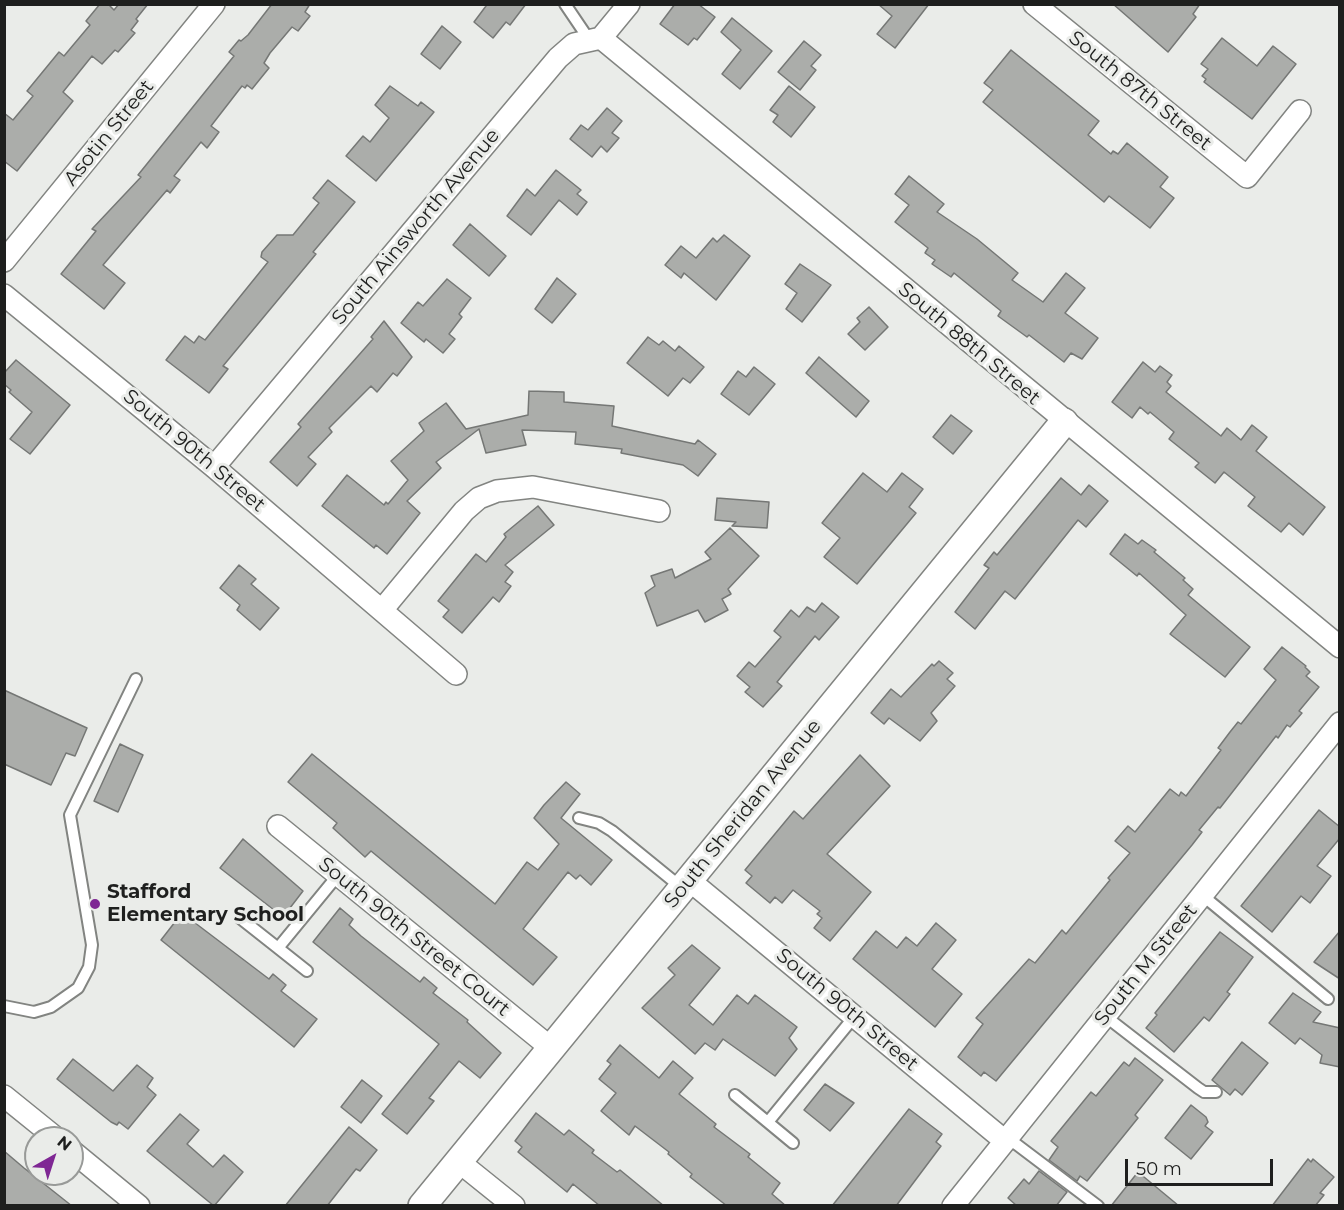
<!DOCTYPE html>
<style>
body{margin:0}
#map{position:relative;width:1344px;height:1210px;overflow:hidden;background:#eaece9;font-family:Montserrat,sans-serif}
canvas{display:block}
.frame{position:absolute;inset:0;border:6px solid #1e1f1e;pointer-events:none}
.north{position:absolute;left:24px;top:1126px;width:60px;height:60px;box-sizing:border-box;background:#eaece9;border:2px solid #989a98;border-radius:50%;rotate:39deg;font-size:16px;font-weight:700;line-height:24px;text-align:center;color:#1e1f1e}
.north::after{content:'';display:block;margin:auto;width:21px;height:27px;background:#7f2794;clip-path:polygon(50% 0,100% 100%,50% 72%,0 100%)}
.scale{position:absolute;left:1125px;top:1159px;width:148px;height:27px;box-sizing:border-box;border:3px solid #1e1f1e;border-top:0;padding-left:8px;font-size:18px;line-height:21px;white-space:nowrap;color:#1e1f1e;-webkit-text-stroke:4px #eaece9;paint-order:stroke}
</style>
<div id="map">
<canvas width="1344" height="1210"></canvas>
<div class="frame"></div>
<div class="north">N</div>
<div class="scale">50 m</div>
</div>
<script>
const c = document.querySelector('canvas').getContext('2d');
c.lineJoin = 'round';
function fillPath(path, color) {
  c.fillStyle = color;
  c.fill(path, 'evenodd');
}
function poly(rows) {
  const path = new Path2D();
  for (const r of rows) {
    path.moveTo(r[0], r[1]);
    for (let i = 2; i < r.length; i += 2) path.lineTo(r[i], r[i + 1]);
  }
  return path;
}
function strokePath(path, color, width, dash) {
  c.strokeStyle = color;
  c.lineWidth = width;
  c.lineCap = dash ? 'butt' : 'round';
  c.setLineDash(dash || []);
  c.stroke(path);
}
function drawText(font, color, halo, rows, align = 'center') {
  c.font = font + ' Montserrat,sans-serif';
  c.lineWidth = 6;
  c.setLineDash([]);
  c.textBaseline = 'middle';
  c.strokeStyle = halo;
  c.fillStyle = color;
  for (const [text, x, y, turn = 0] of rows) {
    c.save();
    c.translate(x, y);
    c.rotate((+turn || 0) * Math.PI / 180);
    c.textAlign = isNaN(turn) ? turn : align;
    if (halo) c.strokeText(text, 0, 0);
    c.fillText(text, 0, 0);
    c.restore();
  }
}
const building = poly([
 [100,4,108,4,114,10,119,4,148,4,136,19,138,21,131,30,135,33,118,52,115,50,102,64,92,56,63,92,73,101,17,171,4,161,4,113,13,120,33,96,27,91,59,52,64,56,90,25,86,21,100,4],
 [272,4,310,4,305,12,310,16,298,31,292,27,270,53,264,63,269,68,252,89,247,85,245,88,242,86,211,126,219,132,207,148,201,142,174,176,180,180,170,193,167,190,103,265,125,283,104,309,61,274,96,231,92,229,141,177,138,175,234,56,229,52,239,40,241,41,248,35,272,4],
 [484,4,526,4,510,25,506,22,493,38,474,22,486,6,484,4],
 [675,4,698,4,715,17,697,40,694,38,688,45,660,24,675,4],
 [878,4,929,4,895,48,877,34,892,16,878,4],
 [1113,4,1200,4,1193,14,1196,17,1168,52,1113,4],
 [732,18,772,51,740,89,722,74,741,50,721,32,732,18],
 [442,26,461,42,440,69,421,54,442,26],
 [1222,38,1257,66,1273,46,1296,64,1252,119,1204,82,1206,79,1202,76,1208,69,1201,64,1222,38],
 [804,41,821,55,811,66,816,70,800,90,778,72,804,41],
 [1011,50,1099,121,1088,135,1111,154,1113,151,1118,154,1127,143,1168,177,1160,187,1174,198,1150,228,1109,196,1104,202,983,102,993,90,984,83,1011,50],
 [390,86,418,106,421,102,434,112,376,181,346,156,363,136,370,142,389,118,375,105,390,86],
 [789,86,815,107,791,137,773,122,778,115,770,110,789,86],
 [607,108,622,121,612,133,619,138,607,152,601,146,592,157,570,139,581,125,588,130,607,108],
 [556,170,581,190,577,194,587,202,577,215,559,200,531,235,507,216,527,189,535,196,556,170],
 [909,176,944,204,937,212,977,239,1018,273,1012,280,1043,302,1066,273,1085,288,1065,313,1098,338,1082,359,1071,353,1064,362,1029,335,1027,337,998,316,1001,311,954,273,951,277,932,264,935,260,925,253,928,248,895,222,909,205,895,194,909,176],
 [328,180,355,202,313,252,316,254,223,366,228,369,209,393,166,360,185,336,194,343,199,336,205,340,268,262,261,257,262,252,277,235,293,235,319,203,313,198,328,180],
 [470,224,506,256,489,276,453,245,470,224],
 [724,235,750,256,716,300,684,273,681,278,665,265,681,246,696,258,713,238,717,242,724,235],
 [800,264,831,285,802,322,786,309,797,293,785,284,800,264],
 [557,278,576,294,552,323,535,309,557,278],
 [447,279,471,298,459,314,462,317,449,334,455,339,443,353,426,339,424,342,401,323,418,302,423,306,447,279],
 [869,307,888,327,865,350,848,334,860,322,857,318,869,307],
 [384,321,412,357,397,376,393,373,377,392,371,386,329,428,332,432,308,457,316,464,297,486,270,462,301,427,298,424,373,339,371,337,384,321],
 [648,337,659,345,663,341,675,351,679,346,704,367,690,383,683,378,668,396,627,363,648,337],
 [819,357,869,401,856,417,806,373,819,357],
 [16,360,70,405,30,454,10,439,32,412,9,392,11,390,4,384,4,373,16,360],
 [1143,362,1155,372,1160,366,1172,375,1167,382,1171,386,1166,392,1221,436,1227,428,1241,440,1252,425,1267,437,1256,451,1325,507,1303,535,1289,523,1281,532,1248,506,1255,497,1224,472,1215,483,1195,467,1199,463,1169,439,1174,432,1150,412,1148,414,1140,407,1132,418,1112,402,1143,362],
 [754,367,775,384,749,415,721,394,738,371,746,377,754,367],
 [529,391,564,392,564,402,614,406,612,426,695,444,698,440,716,454,698,476,683,465,621,453,622,449,575,444,576,432,522,430,526,445,486,453,479,429,436,462,441,468,407,501,420,513,387,554,376,545,374,548,322,506,347,475,384,505,386,502,388,504,408,480,391,461,424,431,419,423,446,403,466,429,528,415,529,391],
 [951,415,972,431,953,454,933,437,951,415],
 [863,473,887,492,902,473,923,489,909,507,916,513,857,584,824,557,840,538,822,523,863,473],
 [1061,478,1081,495,1089,485,1108,501,1086,527,1078,520,1015,599,1005,591,975,629,955,612,989,568,984,565,994,552,997,555,1061,478],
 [717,498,769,502,767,528,732,526,736,522,715,520,717,498],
 [538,506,554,525,505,565,513,572,505,582,511,586,499,602,493,597,462,633,443,617,449,610,438,601,476,554,486,562,506,537,504,534,538,506],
 [730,528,759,556,728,589,731,594,722,599,728,610,705,622,698,610,657,626,645,593,655,586,651,576,672,569,675,578,711,559,705,552,730,528],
 [1125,534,1138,544,1142,540,1156,550,1154,552,1185,578,1183,580,1193,589,1188,595,1250,647,1225,677,1170,634,1186,615,1139,573,1137,576,1110,554,1125,534],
 [239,565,256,579,251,584,279,608,260,630,237,610,240,605,220,588,239,565],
 [822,603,839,617,819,640,815,636,777,682,782,686,763,707,745,692,750,687,737,676,749,662,755,667,781,637,774,631,791,610,799,617,807,607,815,612,822,603],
 [1282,647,1306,666,1305,667,1310,672,1306,676,1319,687,1299,711,1302,713,1290,727,1287,725,1278,738,1276,736,1220,808,1218,807,1199,830,1202,832,1192,845,996,1081,984,1072,981,1076,958,1057,983,1024,976,1018,1029,959,1035,963,1062,930,1066,934,1110,880,1108,878,1130,853,1115,841,1128,826,1135,832,1170,789,1179,796,1181,792,1186,796,1221,750,1218,748,1230,732,1238,722,1241,724,1276,680,1264,669,1282,647],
 [939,661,953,673,947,679,955,686,931,713,937,721,920,741,889,718,884,724,871,713,891,689,901,697,932,664,934,666,939,661],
 [4,690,87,728,75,756,66,753,51,785,4,764,4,690],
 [120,744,143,755,118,812,94,801,120,744],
 [312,754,495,904,527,862,538,870,559,844,534,818,544,805,566,782,580,794,561,818,612,860,591,885,580,875,576,879,568,872,523,929,557,957,533,985,371,851,365,857,333,828,337,823,288,782,312,754],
 [860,755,890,786,827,854,871,892,830,941,814,928,822,918,817,914,820,911,793,890,782,903,775,897,770,903,746,883,752,876,745,870,794,811,803,819,860,755],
 [1319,810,1340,827,1340,838,1317,866,1331,876,1310,903,1301,896,1272,932,1241,906,1319,810],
 [243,839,303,891,283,917,220,868,243,839],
 [340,908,353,919,349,925,361,936,420,982,424,977,437,988,433,993,468,1020,467,1022,501,1053,480,1078,459,1061,429,1098,434,1101,407,1134,382,1114,439,1044,313,942,340,908],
 [182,913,269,979,273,974,286,985,281,991,317,1019,294,1047,161,940,182,913],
 [936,923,956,940,932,969,962,994,935,1027,853,959,876,931,897,948,906,937,917,946,936,923],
 [1340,931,1340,979,1314,962,1340,931],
 [1220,932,1253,957,1227,992,1230,994,1209,1021,1204,1017,1174,1052,1146,1028,1157,1015,1155,1013,1220,932],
 [692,945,720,968,689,1005,713,1025,737,995,748,1004,755,995,797,1027,789,1038,797,1049,775,1076,723,1039,715,1050,705,1043,695,1054,642,1008,675,975,668,968,692,945],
 [1293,993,1321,1012,1313,1022,1340,1028,1340,1067,1320,1063,1322,1055,1300,1038,1295,1044,1269,1023,1293,993],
 [1242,1042,1268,1063,1242,1095,1235,1089,1230,1095,1212,1080,1242,1042],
 [620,1045,659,1078,673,1061,693,1078,679,1094,716,1124,714,1127,750,1154,748,1157,780,1183,772,1194,786,1206,727,1206,690,1177,692,1174,668,1154,669,1152,635,1126,629,1135,601,1111,616,1093,599,1079,611,1064,607,1061,620,1045],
 [1135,1058,1163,1080,1135,1115,1138,1118,1087,1181,1080,1176,1077,1181,1049,1160,1058,1147,1051,1141,1091,1092,1096,1096,1124,1062,1129,1066,1135,1058],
 [73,1059,113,1091,137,1065,153,1078,147,1087,156,1095,128,1129,119,1122,117,1125,111,1122,57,1079,73,1059],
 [362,1080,382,1096,361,1123,341,1107,362,1080],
 [825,1084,854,1103,830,1131,804,1110,825,1084],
 [1191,1105,1206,1117,1208,1122,1205,1126,1213,1132,1191,1159,1165,1138,1191,1105],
 [909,1109,942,1134,936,1142,941,1146,896,1206,832,1206,909,1109],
 [536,1113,564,1135,569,1130,594,1150,592,1153,617,1172,620,1170,664,1206,600,1206,573,1184,567,1192,518,1152,522,1147,515,1141,536,1113],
 [180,1114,199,1130,187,1144,213,1167,224,1155,243,1172,214,1206,147,1151,180,1114],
 [349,1127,377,1150,360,1171,356,1169,327,1206,285,1206,349,1127],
 [4,1151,24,1168,72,1206,4,1206,4,1151],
 [1308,1159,1311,1162,1313,1159,1334,1177,1320,1193,1324,1195,1315,1206,1272,1206,1308,1159],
 [1039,1171,1067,1192,1056,1206,1017,1206,1008,1198,1024,1179,1029,1184,1039,1171],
 [1138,1172,1179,1206,1111,1206,1138,1172]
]);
const service = poly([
 [565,4,590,41],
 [579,818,599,823,612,831,682,888],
 [1202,895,1328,999],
 [240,918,278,948],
 [307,971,278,948,338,875],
 [4,1006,34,1012,51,1007,78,988,89,967,92,945,70,815,136,679],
 [1105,1016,1198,1088,1204,1092,1216,1092],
 [735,1095,793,1143],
 [768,1122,854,1017],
 [1005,1141,1016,1144,1098,1206]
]);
const minor = poly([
 [1034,4,1247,177,1300,111],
 [601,38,1340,647],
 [4,261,214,4],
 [4,295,214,467,456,674],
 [214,467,558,58,574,44,601,38,629,4],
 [382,610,464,511,479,498,497,491,533,487,659,511],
 [278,826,551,1048],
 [689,880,1005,1141],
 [4,1096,56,1138],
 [72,1151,139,1206],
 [458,1161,514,1206],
 [953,1206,1340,723]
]);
const tertiary = poly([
 [422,1206,1064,422]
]);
const markers = [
 [95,904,6,"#7f2794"]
];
const streetNames = [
 ["South 87th Street",1140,91,39],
 ["Asotin Street",109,133,-51],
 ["South Ainsworth Avenue",416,227,-50],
 ["South 88th Street",969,344,40],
 ["South 90th Street",194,451,40],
 ["South Sheridan Avenue",743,814,-51],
 ["South 90th Street Court",414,937,39],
 ["South M Street",1146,965,-51],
 ["South 90th Street",847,1010,40]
];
const poiNames = [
 ["Stafford",107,892],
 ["Elementary School",107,915]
];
fillPath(building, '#abadaa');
strokePath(building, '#757775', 1.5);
strokePath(service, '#828481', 14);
strokePath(minor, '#828481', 24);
strokePath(tertiary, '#828481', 30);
strokePath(service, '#fff', 10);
strokePath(minor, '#fff', 21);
strokePath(tertiary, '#fff', 27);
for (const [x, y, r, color] of markers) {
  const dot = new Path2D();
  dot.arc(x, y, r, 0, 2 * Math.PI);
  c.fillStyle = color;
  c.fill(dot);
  strokePath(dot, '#eaece9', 2);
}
drawText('20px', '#1e1f1e', '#eaece9', streetNames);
drawText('bold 20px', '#1e1f1e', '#eaece9', poiNames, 'left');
</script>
